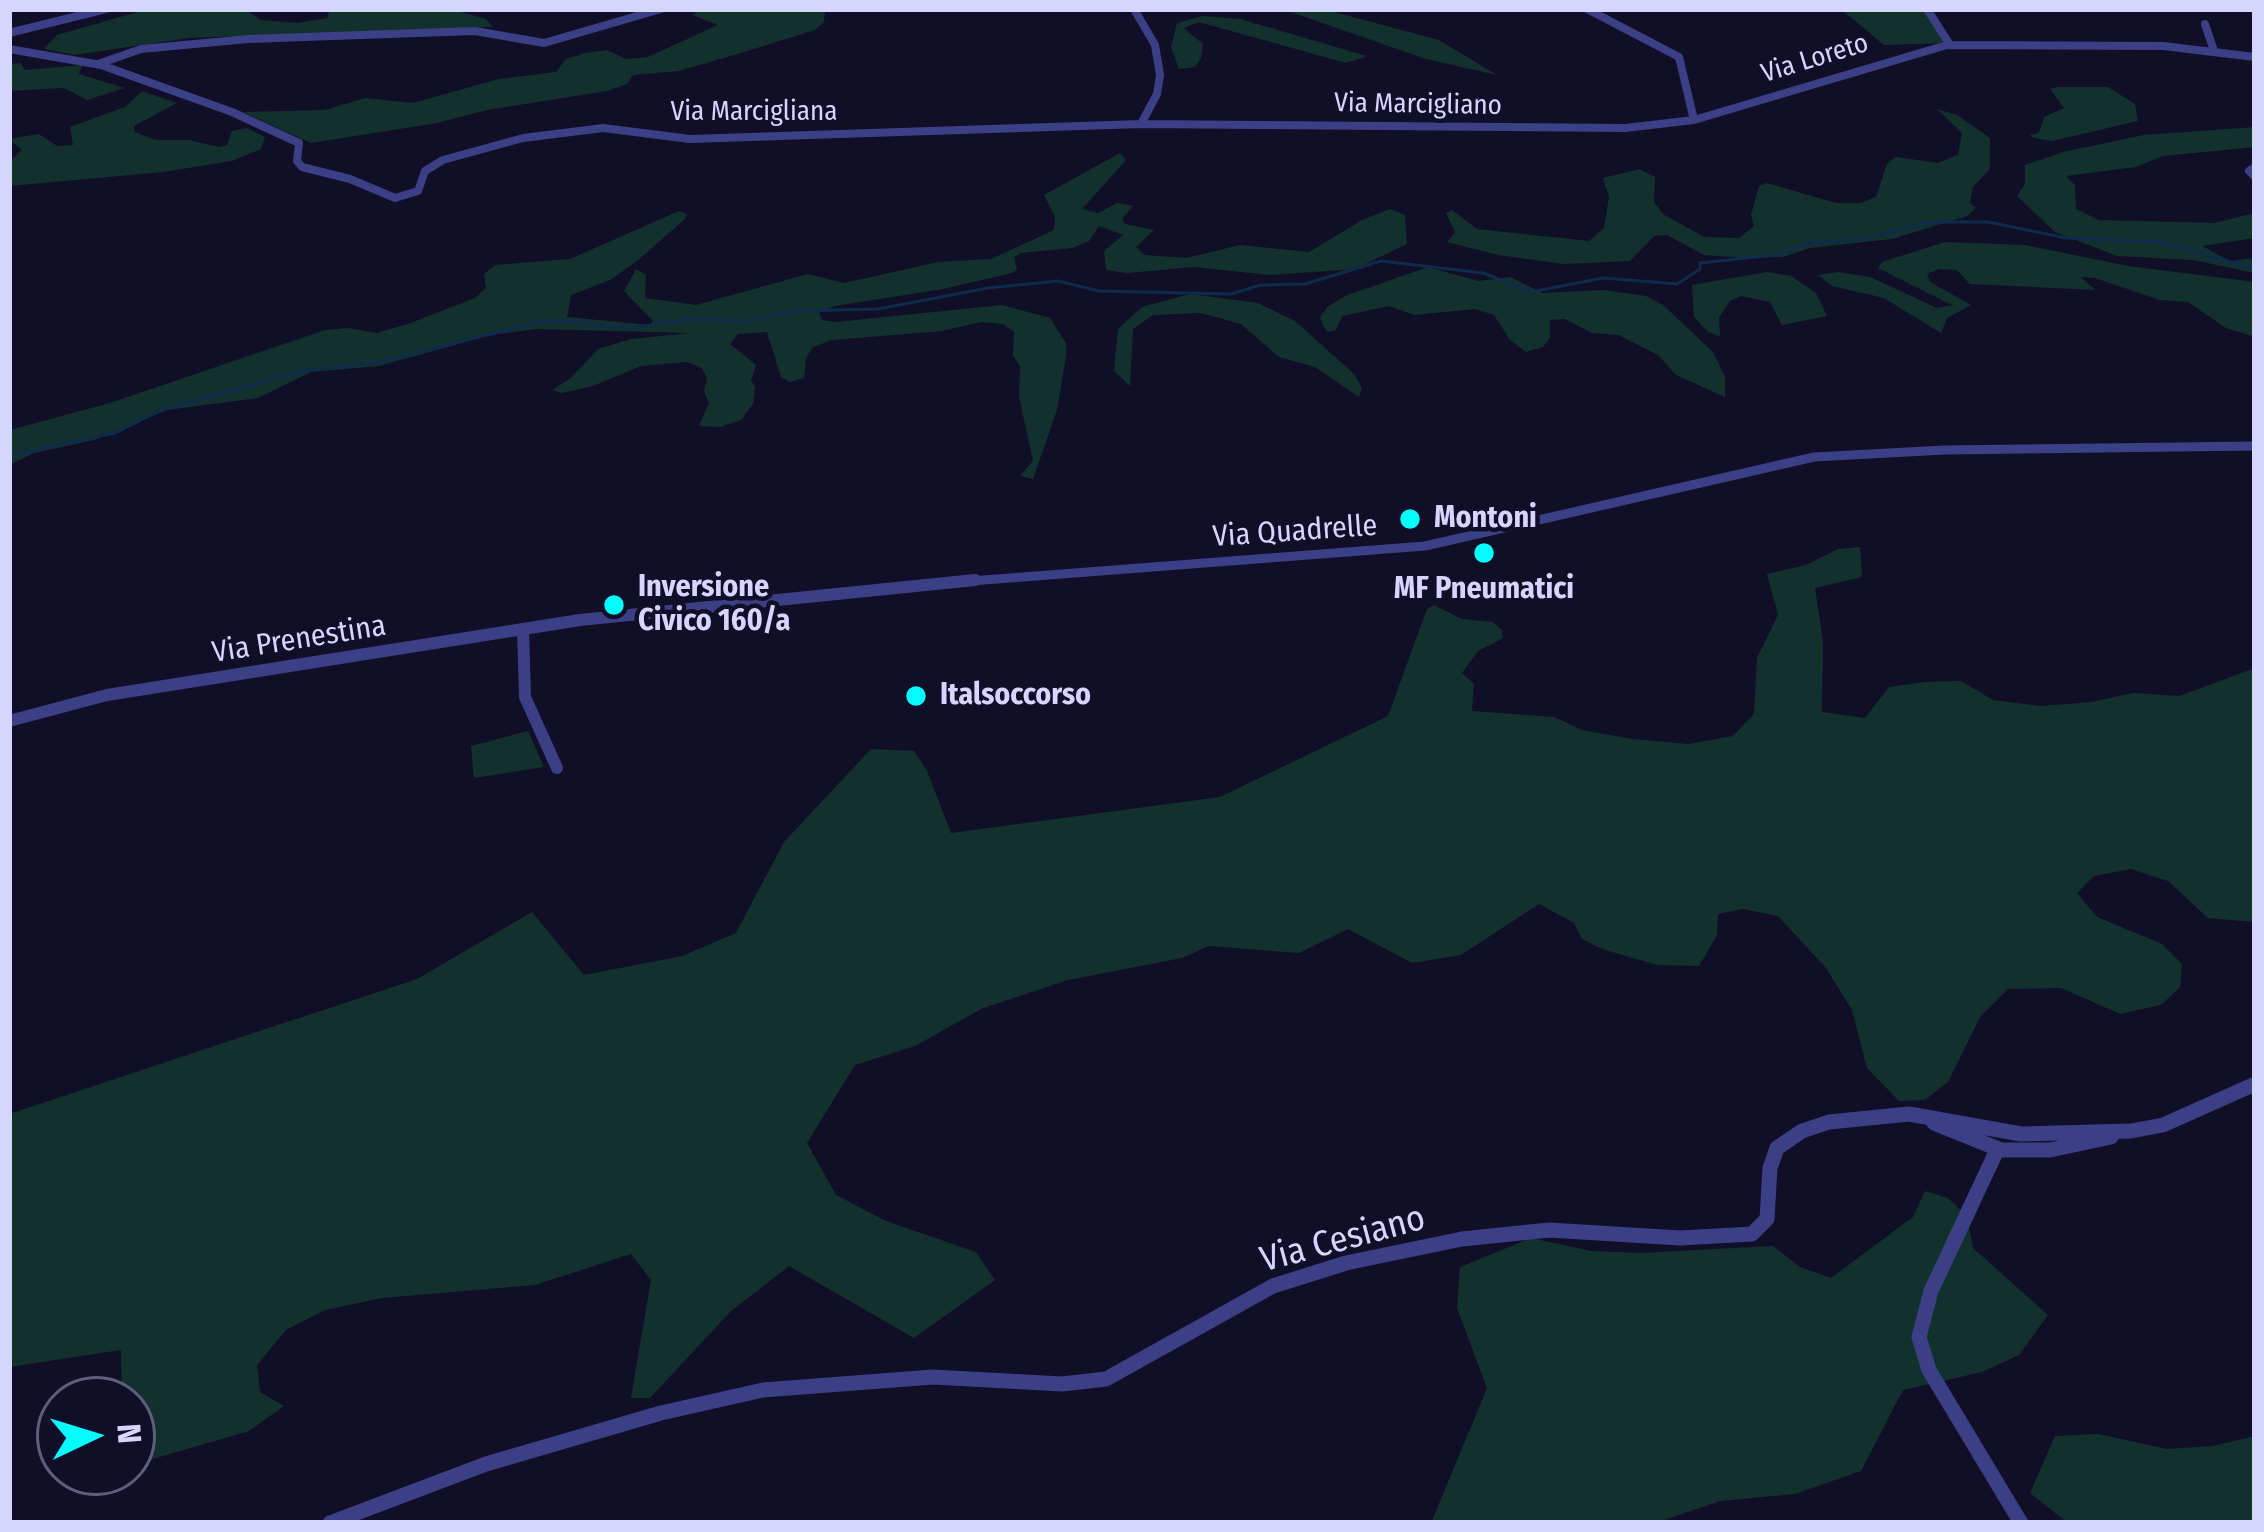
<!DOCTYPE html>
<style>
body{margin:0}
#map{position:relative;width:2264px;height:1532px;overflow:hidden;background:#110f27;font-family:"Fira Sans Condensed",sans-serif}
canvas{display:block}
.frame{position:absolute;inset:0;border:12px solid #d6d5ff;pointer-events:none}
.north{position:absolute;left:36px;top:1376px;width:120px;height:120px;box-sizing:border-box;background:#110f27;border:3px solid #605e7d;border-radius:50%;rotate:86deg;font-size:33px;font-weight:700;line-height:48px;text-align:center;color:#d6d5ff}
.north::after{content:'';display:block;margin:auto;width:42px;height:54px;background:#02fdfe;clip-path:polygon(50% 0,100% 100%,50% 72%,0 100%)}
</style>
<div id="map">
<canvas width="2264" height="1532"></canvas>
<div class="frame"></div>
<div class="north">N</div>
</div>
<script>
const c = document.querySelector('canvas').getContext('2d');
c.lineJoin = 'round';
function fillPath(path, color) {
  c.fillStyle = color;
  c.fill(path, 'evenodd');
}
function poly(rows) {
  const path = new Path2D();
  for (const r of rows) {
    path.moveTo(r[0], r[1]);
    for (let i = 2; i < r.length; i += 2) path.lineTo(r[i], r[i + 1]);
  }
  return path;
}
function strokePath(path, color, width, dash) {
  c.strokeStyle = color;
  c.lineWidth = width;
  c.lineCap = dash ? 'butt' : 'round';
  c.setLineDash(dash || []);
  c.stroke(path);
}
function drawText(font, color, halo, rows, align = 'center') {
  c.font = font + ' "Fira Sans Condensed",sans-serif';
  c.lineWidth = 9;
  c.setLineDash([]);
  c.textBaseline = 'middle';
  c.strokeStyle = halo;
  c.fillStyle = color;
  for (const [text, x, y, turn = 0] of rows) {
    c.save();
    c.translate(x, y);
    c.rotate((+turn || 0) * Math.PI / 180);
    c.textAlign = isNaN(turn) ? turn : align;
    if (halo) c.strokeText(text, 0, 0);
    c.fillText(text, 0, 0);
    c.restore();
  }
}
const green = poly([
 [148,9,244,9,261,20,296,23,327,18,330,9,450,9,486,19,493,27,189,38,74,55,44,49,57,35],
 [700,9,825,9,824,22,815,30,741,53,679,71,633,75,627,84,607,91,487,110,437,123,311,143,243,112,325,110,365,98,413,103,499,79,556,72,566,59,585,53,607,50,626,59,648,57,718,25,693,15],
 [1282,9,1323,9,1439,40,1497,75,1426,59],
 [1841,9,1925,9,1947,43,1884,45],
 [1203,16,1240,19,1367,56,1346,63,1199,22,1184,28,1203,44,1201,58,1195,67,1179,69,1171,47,1177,23],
 [21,63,25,70,82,65,79,74,124,88,87,100,64,88,9,91,9,64],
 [2057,87,2108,87,2135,104,2138,121,2052,141,2034,138,2030,135,2039,133,2044,117,2064,108,2050,89],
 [142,91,177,103,134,126,134,132,156,140,189,140,219,147,227,145,232,131,247,128,265,137,261,149,232,161,163,172,9,186,9,162,22,150,9,139,39,134,57,146,73,145,70,127,125,107],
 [1937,109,1957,115,1990,138,1990,169,1973,187,1970,203,1976,208,1967,216,1892,239,1810,248,1783,257,1745,258,1704,255,1667,235,1654,236,1630,261,1564,264,1498,255,1447,242,1455,232,1446,213,1452,210,1477,229,1589,241,1604,228,1609,197,1603,178,1639,169,1655,177,1654,202,1663,214,1704,237,1739,238,1754,226,1751,215,1759,186,1767,183,1836,203,1861,203,1876,197,1887,164,1896,157,1938,163,1958,155,1962,133],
 [2255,127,2255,147,2163,156,2136,167,2066,176,2075,185,2076,209,2099,220,2214,223,2255,213,2255,238,2202,246,2230,261,2255,258,2255,273,2193,260,2117,256,2055,232,2017,196,2025,184,2025,165,2063,152,2144,135],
 [1120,153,1126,160,1082,209,1098,213,1117,203,1133,206,1122,219,1125,224,1154,230,1136,247,1145,255,1186,258,1240,245,1309,252,1362,220,1390,209,1405,215,1407,244,1355,269,1270,275,1194,267,1127,273,1106,270,1104,251,1123,235,1099,226,1089,241,1072,248,1021,253,1014,257,1017,270,1012,273,943,289,835,306,819,313,822,320,836,322,1002,305,1050,318,1066,343,1066,356,1057,410,1033,479,1020,476,1033,461,1019,397,1020,366,1013,356,1014,332,1003,324,981,322,942,331,832,340,813,347,806,358,804,378,790,382,781,377,767,332,738,334,730,344,756,365,751,380,755,387,753,404,741,420,720,427,699,426,709,403,704,392,707,378,702,368,687,362,641,366,593,386,562,393,552,390,571,378,598,349,631,339,691,333,537,329,491,335,379,366,311,372,258,398,167,410,94,440,34,453,9,465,10,430,110,403,325,330,348,328,376,333,408,324,475,298,486,288,484,274,495,265,570,259,679,211,687,214,685,219,637,261,610,280,571,295,567,317,650,325,653,321,624,291,636,269,646,275,645,298,696,305,808,274,844,283,938,262,991,259,1054,230,1055,217,1044,195],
 [1945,242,2025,245,2128,266,2255,282,2255,337,2226,328,2188,302,2160,300,2095,278,2080,277,2096,290,1970,284,1957,270,1939,269,1927,274,1930,282,1971,305,1947,318,1941,333,1884,298,1832,286,1818,275,1838,272,1870,277,1937,308,1952,305,1878,268,1882,262],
 [1428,267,1478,281,1511,277,1542,293,1603,290,1646,296,1663,305,1713,352,1725,377,1725,397,1676,375,1658,355,1642,347,1619,335,1592,333,1565,319,1550,320,1550,338,1543,347,1526,352,1510,340,1494,315,1475,309,1414,315,1389,306,1342,316,1336,330,1328,332,1324,327,1320,318,1327,307,1345,296],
 [1767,272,1791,276,1816,293,1827,316,1782,325,1770,302,1741,296,1730,301,1719,317,1720,336,1708,332,1694,317,1692,285],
 [1190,294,1258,303,1295,321,1354,374,1362,388,1359,397,1315,367,1279,357,1241,324,1201,313,1153,315,1133,329,1130,386,1114,371,1118,329,1142,307],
 [1860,547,1862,577,1815,588,1823,641,1822,712,1865,718,1889,687,1925,682,1961,681,1993,700,2041,706,2092,702,2133,693,2179,696,2255,668,2255,922,2208,918,2168,881,2131,869,2094,876,2077,893,2097,917,2162,944,2182,964,2180,987,2161,1005,2120,1014,2061,988,2008,989,1980,1017,1948,1082,1925,1100,1899,1101,1867,1068,1852,1010,1826,968,1778,916,1743,909,1718,914,1717,935,1699,966,1657,965,1602,949,1582,939,1574,923,1539,904,1461,955,1412,963,1348,929,1299,953,1209,946,1182,958,1068,980,983,1008,915,1046,855,1065,807,1143,836,1195,886,1221,976,1252,995,1280,914,1338,789,1266,730,1312,650,1398,631,1398,651,1280,631,1254,535,1285,382,1298,325,1310,286,1330,257,1365,260,1392,284,1406,249,1431,132,1465,132,1400,122,1400,121,1350,9,1367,9,1114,417,979,532,912,584,975,682,956,736,933,784,842,871,749,914,751,927,771,951,833,1220,797,1388,716,1427,609,1434,605,1462,619,1493,622,1502,630,1503,638,1478,651,1462,673,1474,684,1472,711,1554,717,1582,730,1632,739,1688,744,1733,736,1754,714,1757,658,1778,615,1767,574,1806,565,1838,549],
 [528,731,544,767,474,778,471,746],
 [1925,1191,1948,1198,1967,1216,1973,1248,2048,1315,2019,1355,1982,1372,1903,1390,1861,1471,1795,1494,1720,1501,1655,1523,1431,1523,1487,1388,1457,1308,1460,1267,1531,1238,1591,1251,1640,1253,1773,1246,1800,1267,1831,1278,1913,1217],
 [2098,1434,2167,1449,2213,1446,2255,1436,2255,1523,2064,1520,2030,1493,2055,1436]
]);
const stream = poly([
 [9,455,115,433,159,411,302,371,380,362,546,320,632,328,688,319,751,321,795,311,878,309,988,288,1058,281,1099,291,1231,294,1261,285,1305,284,1381,261,1483,273,1531,292,1603,278,1677,284,1700,269,1700,263,1774,255,1810,243,1862,239,1930,222,1988,222,2066,238,2160,242,2255,269]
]);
const minorFar3 = poly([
 [1134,9,1155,45,1160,75,1157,94,1141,124],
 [1587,9,1679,57,1694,120],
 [1927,9,1950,45],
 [2205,24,2214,51],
 [9,33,106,9],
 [9,49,101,65,232,112,299,143,297,161,302,167,350,179,395,198,418,191,425,171,443,160,523,138,603,128,690,139,1141,124,1625,128,1694,120,1947,45,2163,46,2255,57],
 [98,64,141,49,248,39,475,31,544,43,661,9],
 [2255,167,2249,171,2255,177]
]);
const minorFar2 = poly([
 [945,583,1425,546,1814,457,1945,450,2255,446]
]);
const minorFar1 = poly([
 [523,629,525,697,557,768],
 [9,721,107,695,580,620,975,580]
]);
const minor = poly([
 [1934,1123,2001,1150,2050,1150,2111,1137],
 [1997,1150,1931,1291,1919,1337,1929,1370,2021,1523],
 [330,1523,486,1464,661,1413,763,1390,933,1377,1062,1384,1106,1379,1273,1286,1346,1263,1462,1239,1549,1230,1680,1238,1752,1234,1767,1219,1770,1168,1777,1148,1802,1131,1829,1122,1909,1114,2021,1134,2131,1131,2163,1125,2255,1084]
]);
const markers = [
 [1410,519,12,"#02fdfe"],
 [1484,553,12,"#02fdfe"],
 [614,605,12,"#02fdfe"],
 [916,696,12,"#02fdfe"]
];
const farStreetnames = [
 ["Via Loreto",1815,59,-17],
 ["Via Marcigliano",1418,105,1],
 ["Via Marcigliana",754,112]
];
const poiNames = [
 ["Montoni",1434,519],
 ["Inversione",638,588],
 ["Civico 160/a",638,622],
 ["MF Pneumatici",1484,590,"center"],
 ["Italsoccorso",940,696]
];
const streetNames = [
 ["Via Quadrelle",1295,532,-4],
 ["Via Prenestina",299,640,-9]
];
const nearStreetnames = [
 ["Via Cesiano",1343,1240,-15]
];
fillPath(green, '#12312d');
strokePath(stream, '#0e2b4c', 3);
strokePath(minorFar3, '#3b3f85', 8);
strokePath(minorFar2, '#3b3f85', 9);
strokePath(minorFar1, '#3b3f85', 12);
strokePath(minor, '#3b3f85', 15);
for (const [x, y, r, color] of markers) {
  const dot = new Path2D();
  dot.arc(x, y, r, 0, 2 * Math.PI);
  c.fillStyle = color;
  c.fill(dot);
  strokePath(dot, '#110f27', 4.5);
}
drawText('27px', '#d6d5ff', '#110f27', farStreetnames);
drawText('bold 30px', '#d6d5ff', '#110f27', poiNames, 'left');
drawText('30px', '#d6d5ff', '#110f27', streetNames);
drawText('36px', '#d6d5ff', '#110f27', nearStreetnames);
</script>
